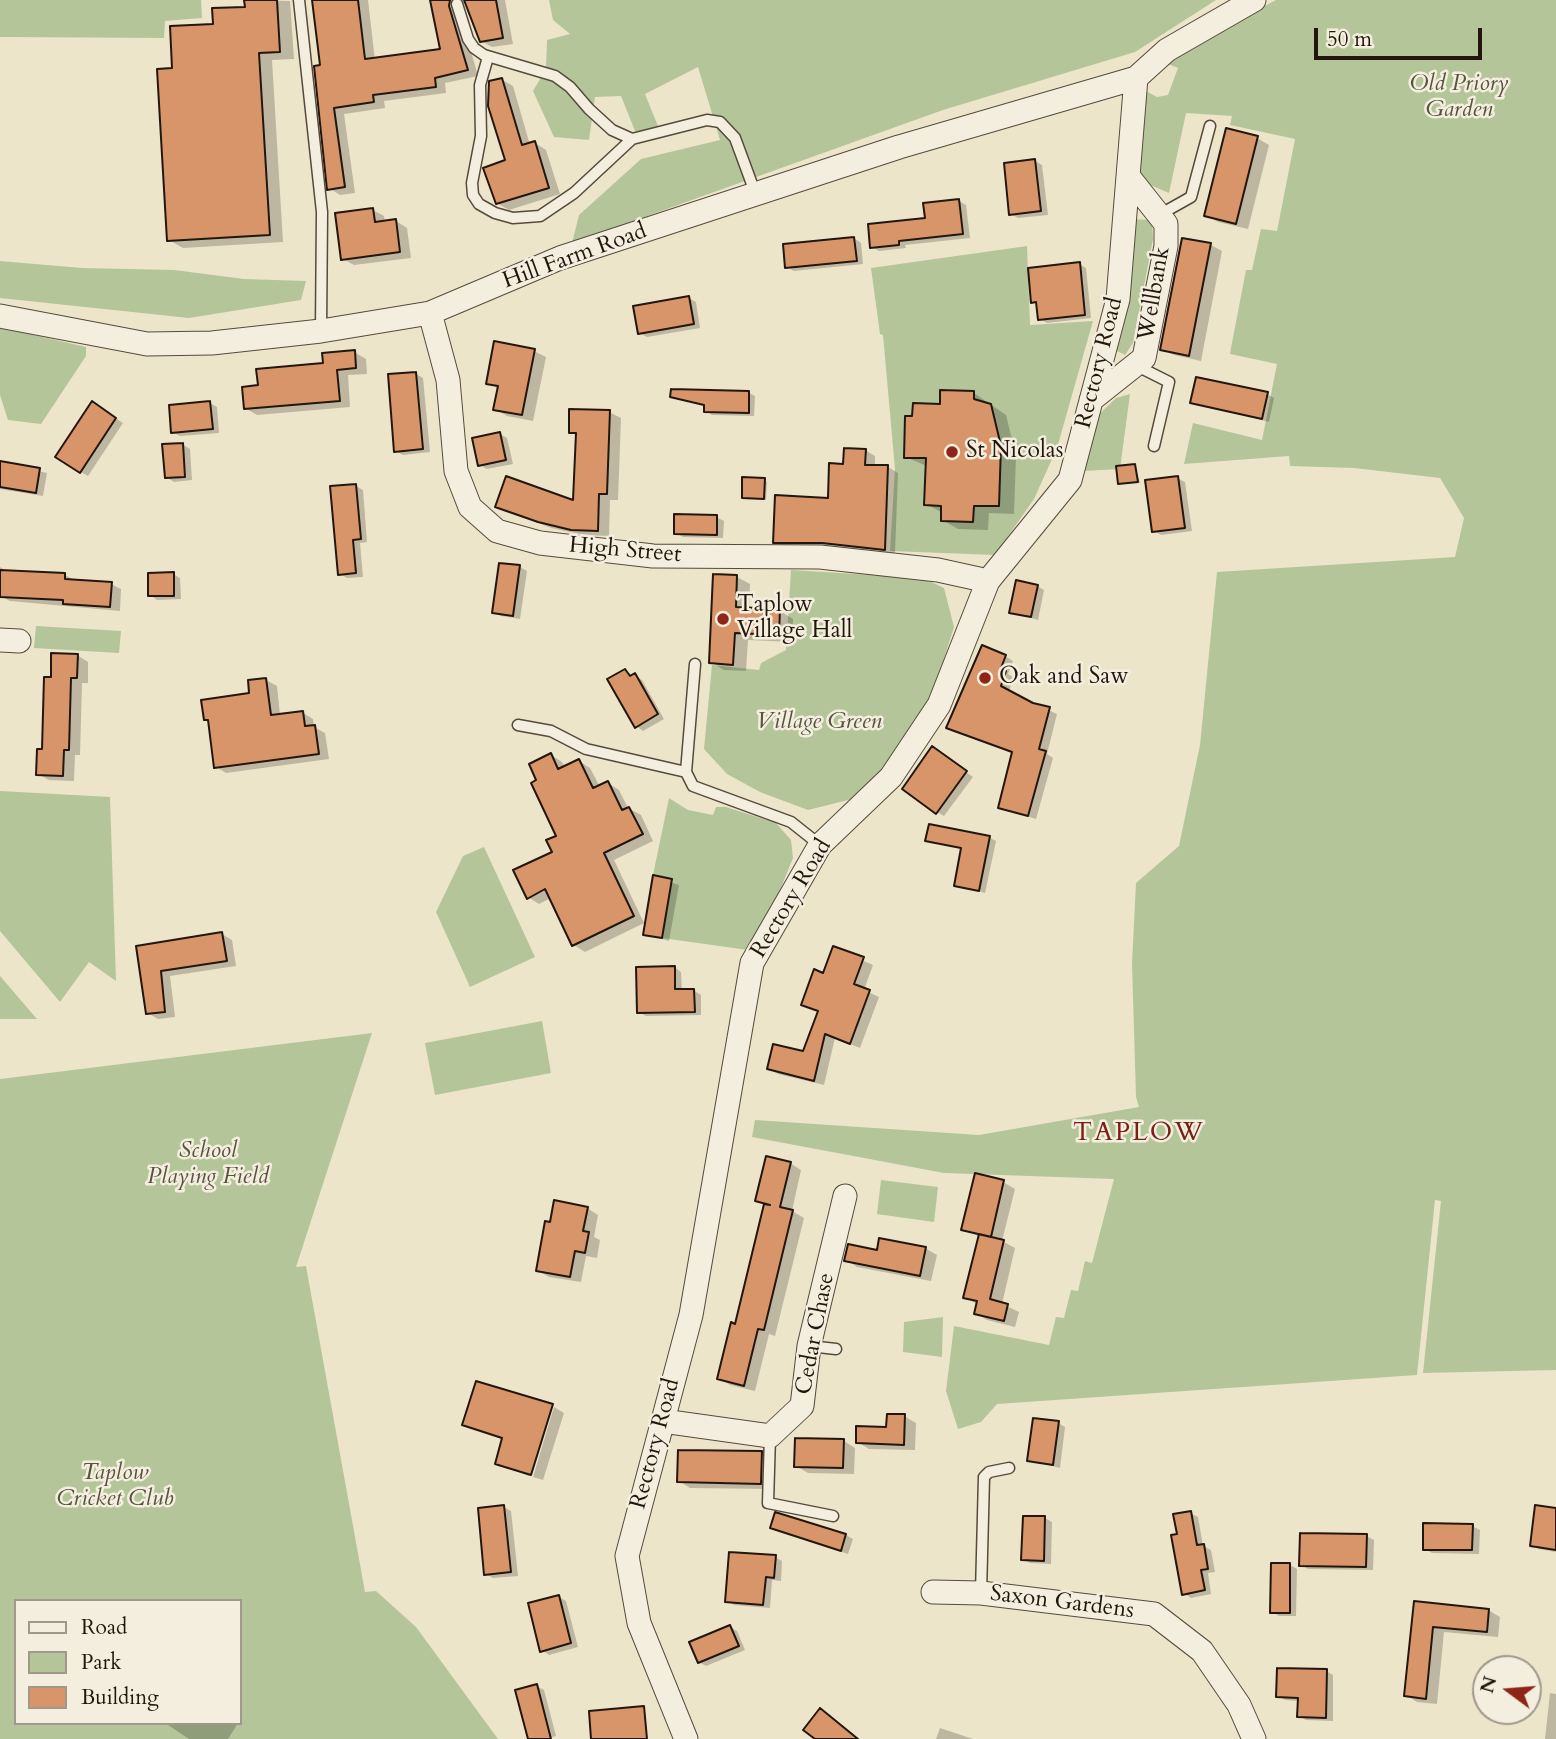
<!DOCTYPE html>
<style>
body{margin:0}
#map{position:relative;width:1556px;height:1739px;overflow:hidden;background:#ede5ca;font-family:Cardo,serif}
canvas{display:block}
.legend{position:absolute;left:14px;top:1599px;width:228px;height:126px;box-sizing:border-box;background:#f3eedd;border:2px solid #a0988a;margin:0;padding:9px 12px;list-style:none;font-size:21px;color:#23160e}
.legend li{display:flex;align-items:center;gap:14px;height:35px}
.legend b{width:35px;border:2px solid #a0988a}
.north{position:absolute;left:1472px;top:1655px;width:70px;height:70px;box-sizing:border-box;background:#f3eedd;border:2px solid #a0988a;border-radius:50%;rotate:286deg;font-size:19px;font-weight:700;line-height:28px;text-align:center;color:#23160e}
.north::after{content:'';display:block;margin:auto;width:24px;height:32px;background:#8f2418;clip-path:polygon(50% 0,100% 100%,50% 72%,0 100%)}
.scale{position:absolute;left:1314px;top:28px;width:168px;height:32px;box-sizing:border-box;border:4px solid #23160e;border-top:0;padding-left:9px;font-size:21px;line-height:24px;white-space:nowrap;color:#23160e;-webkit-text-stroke:5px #f3eedd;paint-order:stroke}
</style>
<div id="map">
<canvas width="1556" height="1739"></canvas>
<ul class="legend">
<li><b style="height:9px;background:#f3eedd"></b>Road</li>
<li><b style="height:19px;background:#b5c59a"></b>Park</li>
<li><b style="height:19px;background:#d8956a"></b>Building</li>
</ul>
<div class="north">N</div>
<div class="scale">50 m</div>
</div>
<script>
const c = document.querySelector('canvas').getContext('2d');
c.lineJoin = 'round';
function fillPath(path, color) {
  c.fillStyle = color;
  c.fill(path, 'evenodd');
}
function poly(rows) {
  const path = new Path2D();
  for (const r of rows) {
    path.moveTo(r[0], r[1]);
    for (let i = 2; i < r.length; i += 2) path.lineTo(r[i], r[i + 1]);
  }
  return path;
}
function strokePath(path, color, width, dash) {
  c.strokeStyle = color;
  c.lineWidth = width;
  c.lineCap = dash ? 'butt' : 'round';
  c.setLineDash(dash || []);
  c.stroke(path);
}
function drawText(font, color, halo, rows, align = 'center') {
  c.font = font + ' Cardo,serif';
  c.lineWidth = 5;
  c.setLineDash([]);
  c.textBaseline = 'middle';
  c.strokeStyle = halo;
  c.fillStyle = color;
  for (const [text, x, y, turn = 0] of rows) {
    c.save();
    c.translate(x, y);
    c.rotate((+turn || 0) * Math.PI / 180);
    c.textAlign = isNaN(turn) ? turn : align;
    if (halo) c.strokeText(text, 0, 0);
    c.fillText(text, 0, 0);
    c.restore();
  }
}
const green = poly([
 [0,0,201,0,202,18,165,21,164,38,0,37],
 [549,0,1216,0,1135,52,943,110,572,243,579,215,641,159,720,140,698,67,645,94,660,131,635,131,621,96,595,97,589,140,554,137,533,91,546,69,547,40,570,34,553,20],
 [1276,0,1556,0,1556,1370,1423,1373,1441,1201,1435,1200,1417,1375,997,1404,981,1422,958,1429,946,1391,954,1326,1049,1345,1056,1317,1064,1318,1071,1290,1078,1291,1085,1261,1092,1263,1114,1179,944,1173,752,1137,755,1120,979,1135,1139,1107,1136,1097,1132,964,1136,883,1179,846,1200,745,1217,572,1455,557,1464,518,1440,478,1354,468,1290,466,1289,456,1184,464,1193,423,1262,440,1277,364,1230,354,1231,348,1246,270,1252,270,1261,229,1277,231,1295,139,1230,125,1232,116,1186,113,1169,193,1141,181,1124,143,1144,90,1157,97,1168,95,1178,68,1161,61],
 [1130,219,1152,220,1153,239,1133,343,1125,355,1111,348],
 [1027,246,1030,325,1093,321,1057,448,1034,499,995,555,890,551,895,469,883,335,880,334,871,268],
 [0,261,82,268,174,270,244,279,306,281,301,300,189,318,0,298],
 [0,327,86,347,86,356,41,424,8,420,0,395],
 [1130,394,1120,469,1083,471,1089,424,1116,398],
 [791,570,923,578,944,588,954,627,933,694,905,747,864,796,808,810,760,792,727,774,704,749,712,665,759,670,761,663,786,650],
 [36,626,121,631,119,653,34,648],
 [0,791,110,797,116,981,89,962,60,1002,0,931],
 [669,798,688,810,713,815,716,807,726,807,776,823,791,840,793,858,755,951,662,938,673,880,653,875],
 [484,847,535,957,470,987,436,912,463,856],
 [0,976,37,1019,0,1019],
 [542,1021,551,1073,435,1095,425,1043],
 [372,1033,296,1267,306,1266,365,1592,376,1591,416,1627,498,1739,0,1739,0,1079],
 [16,1601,240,1601,240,1723,16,1723],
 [881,1180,938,1187,934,1222,877,1214],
 [943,1317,942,1357,903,1352,904,1322]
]);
const shadow = poly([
 [246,0,290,1,294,59,272,60,283,242,183,248,169,240,174,70,215,26,246,9],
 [314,0,368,0,375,60,442,50,431,0,505,0,513,44,492,47,481,41,466,1,460,13,478,76,445,83,446,93,384,101,385,108,344,114,355,193,340,195,329,188,322,67],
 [501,79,513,86,530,145,535,143,546,150,560,194,509,210,497,203,507,161],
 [1257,138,1269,145,1248,229,1218,222,1206,215],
 [1035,161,1042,165,1048,215,1018,218,1011,214],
 [959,201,966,205,970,238,905,245,906,248,879,251,872,247],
 [373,210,384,216,385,223,396,221,407,228,411,258,354,265,343,259],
 [854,238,861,243,863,264,794,271,787,267],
 [1184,240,1211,245,1222,251,1201,361,1174,355,1162,349],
 [1079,264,1086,268,1091,318,1047,323,1040,319,1039,305,1033,301],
 [689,298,696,302,700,328,647,337,639,333],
 [534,351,546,357,533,421,507,416,495,409,499,389,488,383],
 [354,352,366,359,367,374,348,375,350,407,257,415,245,408],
 [416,374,423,378,430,452,403,455,396,451],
 [749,393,755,396,754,416,712,415,706,411,706,406,672,396],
 [974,393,1006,415,1016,456,1014,514,989,513,988,530,958,529,942,520,943,513,926,504,927,466,905,457,914,418],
 [1267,394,1274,398,1269,422,1192,402],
 [210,403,217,407,219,433,180,436,172,432],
 [100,408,123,423,88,476,81,472],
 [609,412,621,418,618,500,610,500,609,536,584,535,551,528,497,506,574,503,578,436,571,432],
 [500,434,507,438,513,464,487,469,480,465],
 [182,444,190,449,192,480,174,482,166,477],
 [865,450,875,456,875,467,888,467,898,473,895,554,785,548,775,542,830,500,845,465],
 [0,462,47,473,43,496,0,489],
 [1135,465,1140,483,1120,483],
 [1177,478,1185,482,1192,531,1161,535,1154,531],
 [764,480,767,482,766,500,743,497],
 [356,486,363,490,367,542,360,543,363,577,347,578,340,574],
 [716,517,724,521,723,538,683,537,676,533],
 [0,567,8,572,65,575,74,580,111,584,121,589,120,611,10,601,0,596],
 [520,567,527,571,520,619,501,616,494,612],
 [173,574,180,578,181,599,157,600,150,595],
 [737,577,750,584,749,610,780,611,793,619,792,642,748,640,746,671,724,670,711,662],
 [1037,586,1044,590,1038,620,1011,612],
 [77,655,88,662,88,683,82,683,80,755,75,755,74,781,49,780,38,774,44,751,52,679],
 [1005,656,1013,661,1008,674,1013,677,1009,692,1057,714,1047,754,1053,758,1036,819,1000,808,1013,753,956,732],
 [625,671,642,680,664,719,643,731,636,726],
 [266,680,277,686,280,715,303,713,313,719,314,727,325,733,329,759,226,773,216,767,210,722,205,719,251,695],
 [939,753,973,777,944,816,937,812],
 [551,755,562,762,565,768,579,761,590,768,600,787,608,783,619,790,628,808,641,815,653,841,614,860,644,923,585,952,574,945,551,898,539,904,528,897,554,852,558,836,539,781],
 [990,838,996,841,985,893,956,885,963,849,927,840],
 [655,877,679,885,669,941,645,934],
 [222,934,232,940,236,966,170,976,175,1017,158,1019,148,1013,138,947],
 [834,948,873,965,864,990,879,997,860,1048,835,1038,824,1085,778,1074,769,1069,804,1053,819,1012,803,1004,824,975],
 [674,967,681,972,682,991,693,990,701,995,701,1015,646,1016,638,1012],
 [790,1163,801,1170,792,1211,804,1218,775,1336,769,1334,755,1391,730,1385,719,1378,736,1326,765,1205,757,1200],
 [1003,1182,1015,1189,1002,1241,1015,1248,1002,1304,1019,1312,1015,1327,987,1320,976,1313,977,1304,965,1297,980,1237,963,1229],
 [587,1208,598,1215,594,1237,600,1240,597,1258,586,1256,581,1282,549,1277,537,1270,551,1224],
 [925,1248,937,1255,931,1281,857,1267,846,1260,878,1252],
 [551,1406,529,1476,497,1463,504,1440,465,1425],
 [554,1407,564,1413,543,1480,533,1477],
 [904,1416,916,1423,915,1450,869,1449,858,1442,888,1429],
 [1058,1423,1065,1427,1060,1468,1029,1460],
 [797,1440,844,1441,855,1448,854,1474,808,1473,796,1466],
 [761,1453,773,1460,772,1489,690,1488,679,1481],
 [504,1507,511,1511,518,1576,493,1578,486,1574],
 [1556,1510,1556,1552,1539,1549,1532,1545],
 [1190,1513,1198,1517,1203,1546,1211,1550,1215,1572,1208,1573,1211,1594,1191,1598,1184,1593,1179,1535],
 [776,1515,846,1535,853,1539,848,1554,780,1531,772,1527],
 [1045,1518,1052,1522,1051,1564,1030,1563,1023,1559],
 [1472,1526,1480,1530,1479,1554,1432,1553,1425,1549],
 [1366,1536,1374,1540,1373,1570,1308,1569,1301,1565],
 [775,1557,782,1561,781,1581,772,1580,770,1608,734,1605,727,1601],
 [1290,1565,1297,1569,1296,1616,1279,1616,1272,1612],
 [559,1597,566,1601,578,1647,549,1655,542,1650],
 [1415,1603,1488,1610,1500,1617,1498,1637,1444,1632,1437,1704,1417,1702,1406,1695],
 [730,1627,737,1631,745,1650,706,1666,699,1662],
 [1326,1671,1333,1675,1333,1721,1306,1720,1299,1716,1299,1701,1285,1700,1278,1696],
 [536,1686,544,1690,556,1736,545,1739,533,1739],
 [1550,1693,1556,1694,1556,1739,1545,1739],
 [165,1723,238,1723,228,1739,189,1739],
 [940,1728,973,1739,936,1739]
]);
const building = poly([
 [244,0,277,0,280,52,259,53,270,235,167,241,157,69,172,68,170,26,213,24,212,8,245,7,244,0],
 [312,0,358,0,365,59,440,49,430,0,450,0,449,6,468,70,435,78,436,87,373,95,374,102,334,108,345,187,327,190,314,66,320,65,312,0],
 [464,0,496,0,503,38,480,42,464,0],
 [502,78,522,145,535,141,549,188,496,204,483,168,505,160,488,106,489,81,502,78],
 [1226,128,1258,136,1236,224,1204,216,1226,128],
 [1035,159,1041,211,1009,215,1004,163,1035,159],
 [959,199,963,234,899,241,899,245,870,248,868,224,925,218,923,203,959,199],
 [373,208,375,222,396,219,400,252,341,260,335,213,373,208],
 [854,237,857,261,785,268,783,244,854,237],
 [1182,238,1211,243,1189,356,1160,350,1182,238],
 [1080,262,1085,315,1038,320,1036,302,1031,303,1028,268,1080,262],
 [689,296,694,324,638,334,633,306,689,296],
 [494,341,535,349,522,415,493,410,498,386,486,384,494,341],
 [355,350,356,368,337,370,340,401,244,409,242,387,258,385,256,369,323,363,322,353,355,350],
 [416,372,423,449,394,452,388,374,416,372],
 [1196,377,1268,392,1262,419,1190,403,1196,377],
 [671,389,749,391,749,413,704,412,704,405,670,397,671,389],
 [940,390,974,391,974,399,991,404,1001,446,999,506,974,506,973,522,941,521,941,506,924,505,926,458,904,458,905,416,912,416,913,403,940,404,940,390],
 [92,401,116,418,80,473,55,457,92,401],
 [210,401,213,429,171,433,169,405,210,401],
 [569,409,610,410,607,494,599,494,598,531,571,530,538,522,495,507,506,476,573,500,576,433,569,433,569,409],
 [500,432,506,460,478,466,472,438,500,432],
 [183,443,185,477,165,478,162,444,183,443],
 [844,448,866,449,865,465,888,465,885,550,822,543,773,543,775,495,828,498,829,463,843,464,844,448],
 [0,461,40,468,36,493,0,487,0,461],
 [1135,464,1138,482,1118,484,1116,466,1135,464],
 [1178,476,1185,528,1152,532,1145,480,1178,476],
 [742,477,765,478,764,499,742,498,742,477],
 [356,484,361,539,353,540,356,573,338,575,330,486,356,484],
 [674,514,717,515,717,535,674,534,674,514],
 [499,563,520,565,513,616,492,613,499,563],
 [0,570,65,573,65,579,112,582,110,607,63,604,63,600,0,597,0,570],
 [174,572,174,596,148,596,148,573,174,572],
 [713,574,737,575,736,607,780,609,779,635,735,633,733,665,709,663,713,574],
 [1016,580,1038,585,1031,617,1009,613,1016,580],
 [982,645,1006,655,1001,668,1006,671,1001,686,1033,703,1050,707,1039,749,1046,751,1028,816,998,808,1012,752,946,728,982,645],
 [51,653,78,654,77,678,71,678,69,750,64,750,63,776,36,775,37,749,42,749,44,677,51,677,51,653],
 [625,669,630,676,635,673,658,714,635,728,607,679,625,669],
 [266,678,271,715,303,711,305,726,315,725,319,754,214,768,208,720,204,720,201,700,249,693,248,680,266,678],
 [932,746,967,771,936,814,902,789,932,746],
 [551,753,558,769,579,759,593,788,608,781,622,810,629,807,643,834,604,853,634,916,572,946,545,889,527,899,513,870,552,852,546,840,556,836,531,783,536,780,529,764,551,753],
 [929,824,990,836,979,891,954,886,961,848,925,841,929,824],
 [653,875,672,879,662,938,643,935,653,875],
 [222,932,227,961,161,971,165,1012,146,1014,136,946,222,932],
 [833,946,864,957,854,984,870,990,850,1044,825,1034,814,1081,767,1069,773,1044,803,1051,818,1011,801,1005,814,969,823,973,833,946],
 [675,966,675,989,694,989,695,1012,637,1013,636,967,675,966],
 [766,1156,791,1162,780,1207,793,1210,764,1330,758,1329,744,1386,717,1379,731,1322,735,1324,764,1204,770,1205,755,1201,766,1156],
 [975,1173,1004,1180,991,1237,961,1230,975,1173],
 [554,1200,588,1207,583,1231,589,1232,585,1253,575,1251,570,1277,536,1271,545,1221,550,1222,554,1200],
 [979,1234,1004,1240,990,1299,1008,1304,1004,1321,974,1314,977,1301,963,1298,979,1234],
 [879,1238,926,1247,920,1276,844,1261,848,1244,877,1250,879,1238],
 [476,1381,553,1404,531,1475,495,1464,502,1438,462,1425,476,1381],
 [887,1414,905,1414,904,1445,856,1443,856,1426,886,1427,887,1414],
 [1033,1418,1059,1421,1053,1465,1027,1461,1033,1418],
 [795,1438,844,1439,843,1468,794,1467,795,1438],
 [678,1450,762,1451,761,1484,677,1482,678,1450],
 [504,1505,511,1572,484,1575,478,1508,504,1505],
 [1535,1505,1556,1508,1556,1550,1530,1546,1535,1505],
 [1191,1511,1197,1545,1204,1544,1208,1569,1201,1570,1205,1590,1182,1595,1171,1535,1177,1534,1173,1514,1191,1511],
 [775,1512,846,1534,841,1551,770,1528,775,1512],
 [1023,1516,1045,1516,1044,1561,1021,1560,1023,1516],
 [1423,1523,1473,1524,1472,1550,1423,1550,1423,1523],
 [1300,1533,1367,1534,1366,1567,1299,1566,1300,1533],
 [729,1552,776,1555,774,1578,766,1577,763,1605,725,1602,729,1552],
 [1271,1563,1290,1563,1290,1613,1270,1613,1271,1563],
 [559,1595,571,1643,540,1652,528,1603,559,1595],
 [1414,1601,1489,1609,1487,1632,1433,1627,1426,1699,1404,1696,1414,1601],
 [730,1625,739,1646,698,1663,689,1642,730,1625],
 [1277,1668,1327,1669,1326,1718,1297,1717,1298,1698,1276,1697,1277,1668],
 [537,1684,551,1739,528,1739,515,1690,537,1684],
 [644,1706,647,1739,591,1739,589,1711,644,1706],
 [820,1708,858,1739,815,1739,803,1730,820,1708]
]);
const lane = poly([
 [299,0,322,212,321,331],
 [457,4,468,39,474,48,484,55,555,76,570,87,589,109,612,130,632,139,707,120,720,122,735,138,756,195],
 [488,57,480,85,481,136,472,183,473,195,479,204,495,213,513,218,540,216,574,193,632,139],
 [1159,215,1191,197,1210,126],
 [1135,365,1169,382,1154,446],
 [695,664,686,772,693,786,791,822,820,845],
 [518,725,551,731,586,749,686,772],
 [809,1346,836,1349],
 [770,1436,768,1503,833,1516],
 [981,1593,984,1477,989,1472,1009,1468]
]);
const street = poly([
 [430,313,448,380,456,471,470,507,497,531,540,543,653,556,820,557,938,570,988,581],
 [0,316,147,344,212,343,321,331,430,313,560,258,899,147,1136,78,1167,50,1254,0],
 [1091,400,1144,358,1166,246,1166,224,1128,176],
 [0,640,19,641],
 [663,1421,770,1436,802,1406,809,1346,845,1196],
 [933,1592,981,1593,1154,1614,1202,1651,1239,1705,1254,1739],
 [686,1739,639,1623,627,1556,691,1315,752,963,820,845,891,777,939,705,988,581,1070,480,1118,299,1136,78]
]);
const markers = [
 [952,452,7,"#8f2418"],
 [723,619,7,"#8f2418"],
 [985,678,7,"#8f2418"]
];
const parkNames = [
 ["Old Priory",1459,85],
 ["Garden",1459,111],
 ["Village Green",819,723],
 ["School",208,1152],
 ["Playing Field",208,1178],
 ["Taplow",115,1474],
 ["Cricket Club",115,1500]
];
const streetNames = [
 ["Hill Farm Road",575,257,-20],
 ["Wellbank",1155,294,-80],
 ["Rectory Road",1100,363,-76],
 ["High Street",625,551,5],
 ["Rectory Road",792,899,-59],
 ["Cedar Chase",816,1334,-79],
 ["Rectory Road",656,1444,-75],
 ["Saxon Gardens",1062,1603,7]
];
const poiNames = [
 ["St Nicolas",966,452],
 ["Taplow",737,606],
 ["Village Hall",737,632],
 ["Oak and Saw",999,678]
];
const quarterNames = [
 ["TAPLOW",1139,1134]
];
fillPath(green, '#b5c59a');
fillPath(shadow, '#0003');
fillPath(building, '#d8956a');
strokePath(building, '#23160e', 2);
strokePath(lane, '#564a3d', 13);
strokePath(street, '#564a3d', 25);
strokePath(lane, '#f3eedd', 10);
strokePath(street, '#f3eedd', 23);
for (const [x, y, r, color] of markers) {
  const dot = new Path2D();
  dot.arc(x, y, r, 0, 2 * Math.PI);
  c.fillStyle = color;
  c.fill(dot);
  strokePath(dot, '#f3eedd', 2.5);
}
drawText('italic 23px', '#56533f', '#f3eedd', parkNames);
drawText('23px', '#23160e', '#f3eedd', streetNames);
drawText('23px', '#23160e', '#f3eedd', poiNames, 'left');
c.letterSpacing = '2px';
drawText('26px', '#7a1f14', '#f3eedd', quarterNames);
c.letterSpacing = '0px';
</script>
